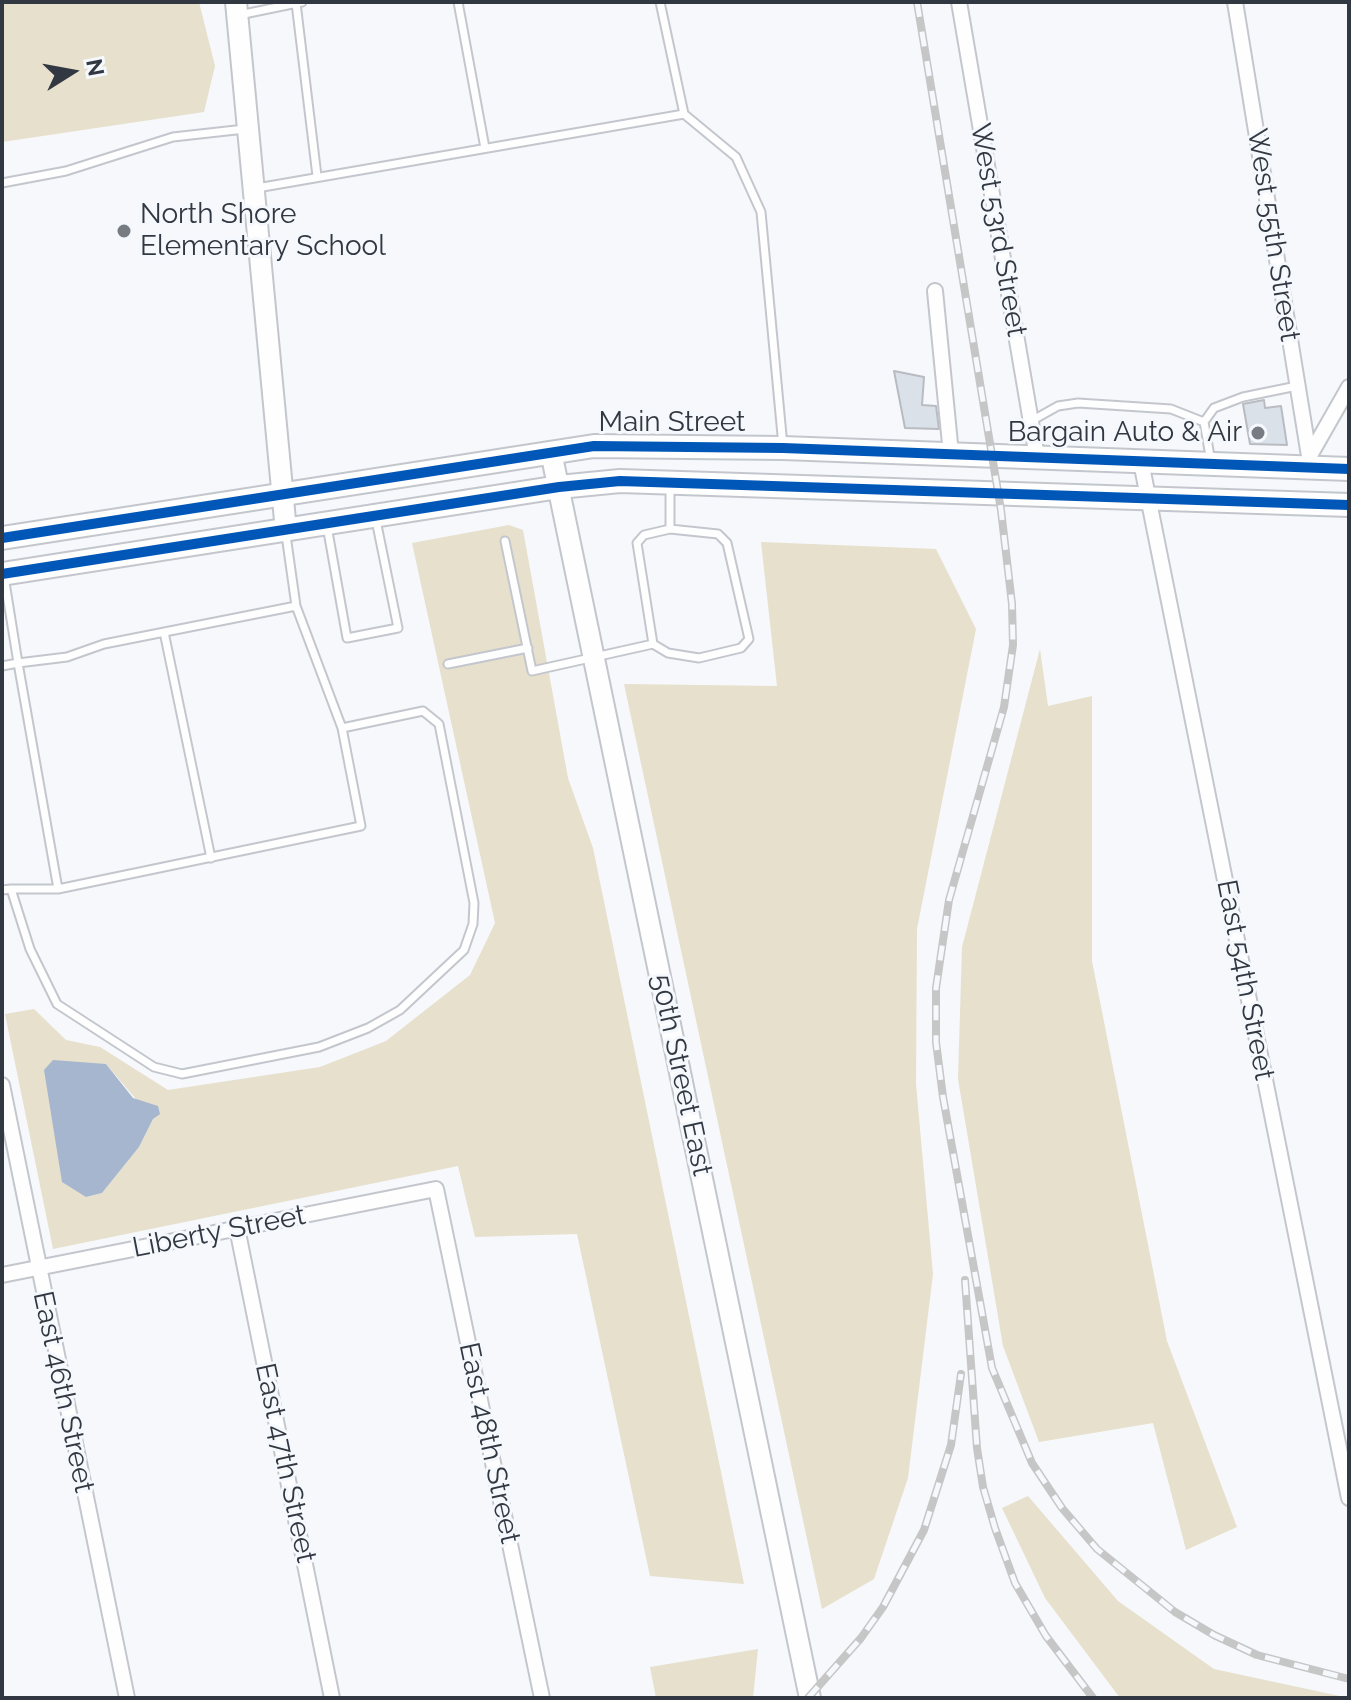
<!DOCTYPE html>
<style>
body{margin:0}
#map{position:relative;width:1351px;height:1700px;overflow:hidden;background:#f6f8fb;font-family:Raleway,sans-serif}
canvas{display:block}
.frame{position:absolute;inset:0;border:4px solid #323841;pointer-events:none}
.north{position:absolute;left:32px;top:32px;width:80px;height:80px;-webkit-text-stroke:6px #f5f8fc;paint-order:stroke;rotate:79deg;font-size:22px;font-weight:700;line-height:32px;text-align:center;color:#323841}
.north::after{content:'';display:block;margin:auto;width:28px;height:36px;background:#323841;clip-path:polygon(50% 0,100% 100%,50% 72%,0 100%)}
</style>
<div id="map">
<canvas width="1351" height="1700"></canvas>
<div class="frame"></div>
<div class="north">N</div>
</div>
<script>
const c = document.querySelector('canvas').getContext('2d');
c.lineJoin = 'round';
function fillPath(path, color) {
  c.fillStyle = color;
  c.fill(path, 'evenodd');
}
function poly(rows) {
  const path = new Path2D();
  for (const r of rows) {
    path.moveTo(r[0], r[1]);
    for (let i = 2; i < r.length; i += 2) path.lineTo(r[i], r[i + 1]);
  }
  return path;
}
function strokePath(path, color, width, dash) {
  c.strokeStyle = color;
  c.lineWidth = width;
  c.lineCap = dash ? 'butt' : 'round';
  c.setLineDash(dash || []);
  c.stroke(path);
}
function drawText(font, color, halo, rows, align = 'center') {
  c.font = font + ' Raleway,sans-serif';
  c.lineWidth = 6;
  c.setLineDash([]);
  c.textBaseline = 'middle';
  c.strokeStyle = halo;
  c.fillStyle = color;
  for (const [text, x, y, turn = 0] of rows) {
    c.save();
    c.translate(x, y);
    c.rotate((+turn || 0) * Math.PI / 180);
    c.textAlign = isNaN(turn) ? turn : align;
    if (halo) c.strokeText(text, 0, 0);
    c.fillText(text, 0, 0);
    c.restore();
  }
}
const green = poly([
 [2,2,199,2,215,66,204,112,2,142],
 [509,525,523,530,568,778,593,848,744,1584,650,1576,577,1234,475,1237,458,1166,53,1249,5,1014,34,1009,66,1040,100,1047,168,1090,320,1067,386,1041,470,975,495,923,412,543],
 [106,1064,153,1119,139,1147,102,1193,86,1197],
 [761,542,936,549,976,629,917,929,916,1084,933,1274,908,1478,874,1579,822,1609,624,684,777,686],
 [1040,649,1048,706,1092,696,1092,961,1167,1341,1237,1527,1186,1550,1153,1423,1039,1442,1003,1346,958,1079,962,947],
 [1028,1496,1118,1601,1214,1669,1349,1698,1120,1698,1045,1598,1002,1508],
 [758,1649,753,1698,656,1698,650,1667]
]);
const water = poly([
 [53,1060,106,1064,133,1098,158,1106,160,1114,153,1119,139,1147,102,1193,86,1197,62,1182,44,1070]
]);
const building = poly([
 [894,371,924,377,922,405,936,406,939,429,905,428,894,371],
 [1264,400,1265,408,1281,406,1287,445,1250,444,1243,404,1264,400]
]);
const lane = poly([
 [458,2,485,148],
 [660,2,684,114,736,157,761,212,783,446],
 [296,3,317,176],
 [239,15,302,2],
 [2,183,66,171,173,137,245,129],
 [257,188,684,114],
 [1033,420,1058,406,1078,403,1171,409,1204,422,1211,462],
 [1204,422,1214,408,1243,397,1297,386],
 [327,526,347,638,398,628,376,520],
 [505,541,532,671,653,644,637,543,644,535,670,529,670,487],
 [4,576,18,663,67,657,104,644,296,606,286,535],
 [164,632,211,858],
 [653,644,668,653,699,658,741,648,749,639,727,543,718,534,670,529],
 [448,664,528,648],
 [2,666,18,663,58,889,11,889],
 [58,889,361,826,342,728],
 [2,890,11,889,30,949,57,1004,154,1067,182,1074,319,1047,368,1028,400,1010,464,950,473,924,474,903,439,724,423,711,342,728,296,606]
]);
const street = poly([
 [959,2,1037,457],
 [1235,2,1311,468],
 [935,291,951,454],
 [1309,457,1349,387],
 [1141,462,1349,1498],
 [2,1085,127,1698],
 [237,1228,332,1698],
 [2,1275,436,1189,542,1698]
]);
const secondary = poly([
 [236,2,286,531],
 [551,452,810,1698]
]);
const primary = poly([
 [2,538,594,446,783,448,1349,469],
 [2,574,559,487,620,481,1349,505]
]);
const rail = poly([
 [917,2,1001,510,1012,604,1013,645,1004,707,949,900,936,988,936,1042,943,1097,992,1368,1032,1463,1062,1508,1097,1549,1175,1612,1214,1635,1257,1655,1349,1679],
 [965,1280,977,1448,983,1487,995,1528,1015,1583,1046,1636,1093,1698],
 [808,1698,861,1638,883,1607,924,1530,951,1445,961,1374]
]);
const cycleway = poly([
 [2,538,594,446,783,448,1349,469],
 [2,574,559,487,620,481,1349,505]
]);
const markers = [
 [124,231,8,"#777b82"],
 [1258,433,8,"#777b82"]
];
const poiNames = [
 ["North Shore",140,215],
 ["Elementary School",140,247],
 ["Bargain Auto & Air",1242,433,"right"]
];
const streetNames = [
 ["West 53rd Street",998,230,80],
 ["West 55th Street",1273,235,81],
 ["Main Street",672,423],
 ["East 54th Street",1245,980,79],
 ["50th Street East",681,1075,78],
 ["Liberty Street",219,1232,-11],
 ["East 46th Street",63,1392,78],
 ["East 48th Street",489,1443,78],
 ["East 47th Street",285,1463,78]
];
fillPath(green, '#e6e0cd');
fillPath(water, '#a6b6ce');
fillPath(building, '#dbe1e9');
strokePath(building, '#b8bcc2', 2);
strokePath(lane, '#c3c7cd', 11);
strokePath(street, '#c3c7cd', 18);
strokePath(secondary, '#c3c7cd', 24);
strokePath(primary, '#c3c7cd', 26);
strokePath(lane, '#fefefe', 7);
strokePath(street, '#fefefe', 14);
strokePath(secondary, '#fefefe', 20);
strokePath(primary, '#fefefe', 22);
strokePath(rail, '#c6c6c7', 8);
strokePath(rail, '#f5f8fc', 5, [15]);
strokePath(cycleway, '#0057b8', 10);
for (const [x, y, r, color] of markers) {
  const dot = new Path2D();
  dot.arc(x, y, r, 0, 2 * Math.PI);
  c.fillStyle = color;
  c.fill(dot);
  strokePath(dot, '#f5f8fc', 3);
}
drawText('28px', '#323841', '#f5f8fc', poiNames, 'left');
drawText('28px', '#323841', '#f5f8fc', streetNames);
</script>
